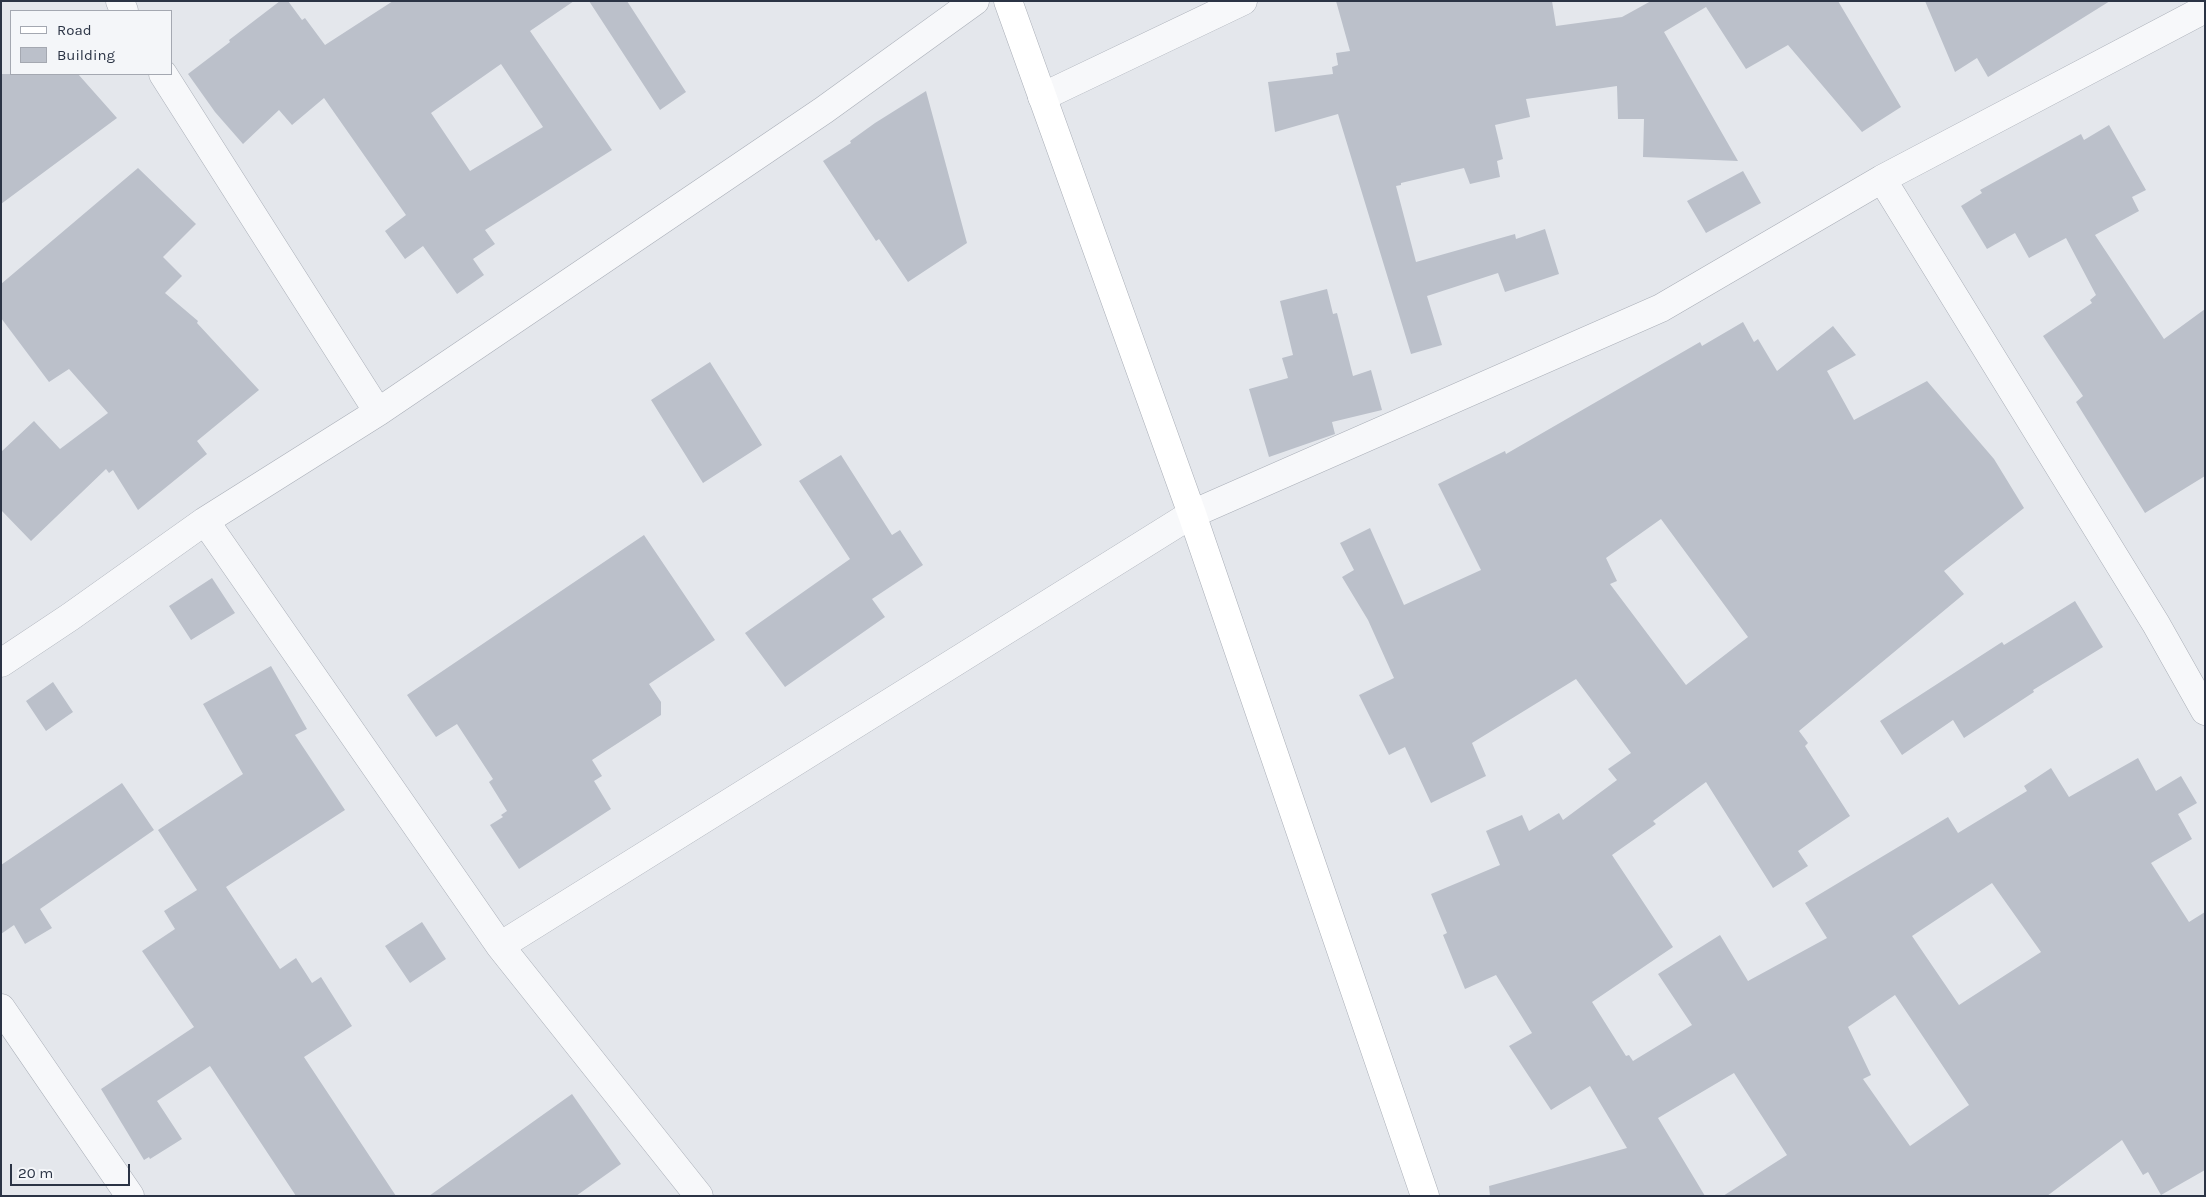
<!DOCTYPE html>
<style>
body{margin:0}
#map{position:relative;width:2206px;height:1197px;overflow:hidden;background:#e4e7ec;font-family:Karla,sans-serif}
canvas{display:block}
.frame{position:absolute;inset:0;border:2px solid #2b3445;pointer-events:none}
.legend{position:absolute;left:10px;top:10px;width:162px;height:65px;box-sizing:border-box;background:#f4f6f9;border:1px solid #a4a8b1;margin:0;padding:6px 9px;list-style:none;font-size:15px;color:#2b3445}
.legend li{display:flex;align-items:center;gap:10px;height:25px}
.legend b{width:25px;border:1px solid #a4a8b1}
.scale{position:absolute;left:10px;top:1164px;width:120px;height:22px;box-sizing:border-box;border:2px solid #2b3445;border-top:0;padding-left:6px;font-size:15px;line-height:18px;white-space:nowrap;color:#2b3445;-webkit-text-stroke:4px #f4f6f9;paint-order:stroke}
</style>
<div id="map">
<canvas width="2206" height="1197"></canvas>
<div class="frame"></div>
<ul class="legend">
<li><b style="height:6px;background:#fff"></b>Road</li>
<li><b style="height:14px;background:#bbc0ca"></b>Building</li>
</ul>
<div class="scale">20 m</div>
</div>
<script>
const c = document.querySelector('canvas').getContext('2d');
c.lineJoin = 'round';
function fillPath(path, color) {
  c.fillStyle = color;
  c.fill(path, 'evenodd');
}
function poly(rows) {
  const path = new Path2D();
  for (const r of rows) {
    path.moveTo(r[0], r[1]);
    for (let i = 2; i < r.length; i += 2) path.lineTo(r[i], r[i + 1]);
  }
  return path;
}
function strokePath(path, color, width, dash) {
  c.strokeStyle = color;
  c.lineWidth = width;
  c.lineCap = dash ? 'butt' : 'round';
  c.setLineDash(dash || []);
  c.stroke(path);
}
const building = poly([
 [280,1,288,1,302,20,305,18,325,45,393,1,574,1,530,31,612,150,485,230,495,244,473,259,484,275,457,294,423,246,405,259,385,231,406,215,324,98,292,125,279,110,243,144,215,112,188,74,230,42,229,40],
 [501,64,543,127,470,171,431,113],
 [589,1,627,1,686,92,660,110],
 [1336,1,1552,1,1556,26,1622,17,1651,1,1838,1,1901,107,1862,132,1788,45,1746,69,1706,7,1664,32,1738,161,1643,157,1644,119,1618,119,1617,86,1526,99,1530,117,1495,125,1503,159,1497,161,1500,177,1470,184,1464,168,1401,183,1401,185,1396,186,1416,262,1515,234,1516,239,1545,229,1559,274,1505,292,1498,273,1427,296,1442,345,1411,354,1338,114,1275,132,1268,82,1333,74,1332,67,1338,65,1336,53,1350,51],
 [1925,1,2110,1,1988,77,1977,58,1955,72],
 [1,74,78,74,117,118,1,204],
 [926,91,967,243,908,282,879,239,876,241,823,161,851,143,850,141,875,123],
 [2109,125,2146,190,2132,197,2139,211,2095,235,2164,339,2205,309,2205,476,2145,513,2076,402,2083,396,2043,336,2092,303,2090,300,2096,295,2066,238,2029,258,2015,233,1987,249,1961,206,1982,193,1980,190,2081,134,2084,140],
 [138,168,196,224,163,257,182,276,165,293,198,321,197,323,259,390,197,441,207,454,138,510,113,470,109,473,106,469,31,541,1,510,1,452,34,421,60,449,108,413,69,369,49,382,1,318,1,284],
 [1743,171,1761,203,1706,233,1687,201],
 [1327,289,1333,314,1337,313,1353,376,1371,370,1382,410,1332,422,1335,434,1269,457,1249,389,1288,378,1282,358,1293,355,1280,301],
 [1743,322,1754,342,1758,339,1777,371,1833,326,1856,355,1827,371,1854,420,1927,381,1994,459,2024,508,1944,571,1964,594,1799,731,1808,743,1805,746,1850,816,1798,851,1808,866,1773,888,1706,782,1653,821,1656,824,1612,855,1673,947,1592,1002,1626,1056,1629,1055,1633,1061,1692,1025,1658,974,1720,935,1748,981,1827,938,1805,903,1948,817,1958,833,2027,791,2024,786,2051,768,2069,797,2138,758,2156,791,2181,776,2197,803,2178,814,2192,839,2151,863,2189,922,2205,912,2205,1170,2161,1195,2148,1172,2143,1175,2122,1140,2047,1196,1723,1196,1787,1155,1734,1073,1658,1118,1705,1196,1490,1196,1489,1186,1627,1148,1590,1086,1551,1110,1509,1046,1532,1033,1496,975,1465,989,1443,935,1447,933,1431,894,1500,865,1486,831,1522,815,1529,831,1559,813,1563,820,1617,780,1608,769,1631,753,1576,679,1472,743,1486,776,1431,803,1405,747,1389,755,1359,695,1394,678,1368,620,1342,577,1354,570,1340,543,1370,528,1404,605,1481,570,1438,484,1505,451,1506,454,1700,342,1702,346],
 [1661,519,1748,637,1686,685,1610,584,1617,581,1606,558],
 [1992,883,2041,952,1959,1005,1912,936],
 [1895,995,1969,1105,1910,1146,1863,1079,1871,1075,1848,1027],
 [710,362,762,445,703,483,651,400],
 [841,455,892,535,900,530,923,565,872,599,885,617,785,687,745,633,850,559,799,481],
 [644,535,715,640,649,684,661,702,661,715,592,760,602,776,594,781,611,809,519,869,490,825,503,817,501,815,507,811,489,782,493,779,457,724,436,737,407,695],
 [212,578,235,613,191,640,169,606],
 [2075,601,2103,647,2033,690,2034,692,1964,738,1953,720,1902,755,1880,721,2002,642,2004,645],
 [271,666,307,729,295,735,345,810,226,887,280,969,296,958,312,983,321,977,352,1026,304,1057,396,1196,296,1196,210,1066,157,1101,182,1139,150,1159,149,1157,144,1160,101,1089,194,1027,142,951,175,929,164,911,197,890,158,830,243,774,203,704],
 [53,682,73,712,46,731,26,701],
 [122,783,154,830,40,909,52,928,25,944,14,925,1,934,1,865],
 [422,922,446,959,410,983,385,946],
 [572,1094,621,1164,576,1196,429,1196]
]);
const street = poly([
 [120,1,124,11],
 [163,74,378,412],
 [1042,97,1243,1],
 [1882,179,2156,624,2205,711],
 [205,521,500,946,699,1196],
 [1,663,70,617,205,521,378,412,824,110,975,1],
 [500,946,1192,514,1661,308,1882,179,2205,9],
 [1,1008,130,1196]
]);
const secondary = poly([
 [1008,1,1192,514,1425,1196]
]);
fillPath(building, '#bbc0ca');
strokePath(street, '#a9aeb7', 29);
strokePath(secondary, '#a9aeb7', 29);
strokePath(street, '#f7f8fa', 28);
strokePath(secondary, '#fff', 28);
</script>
